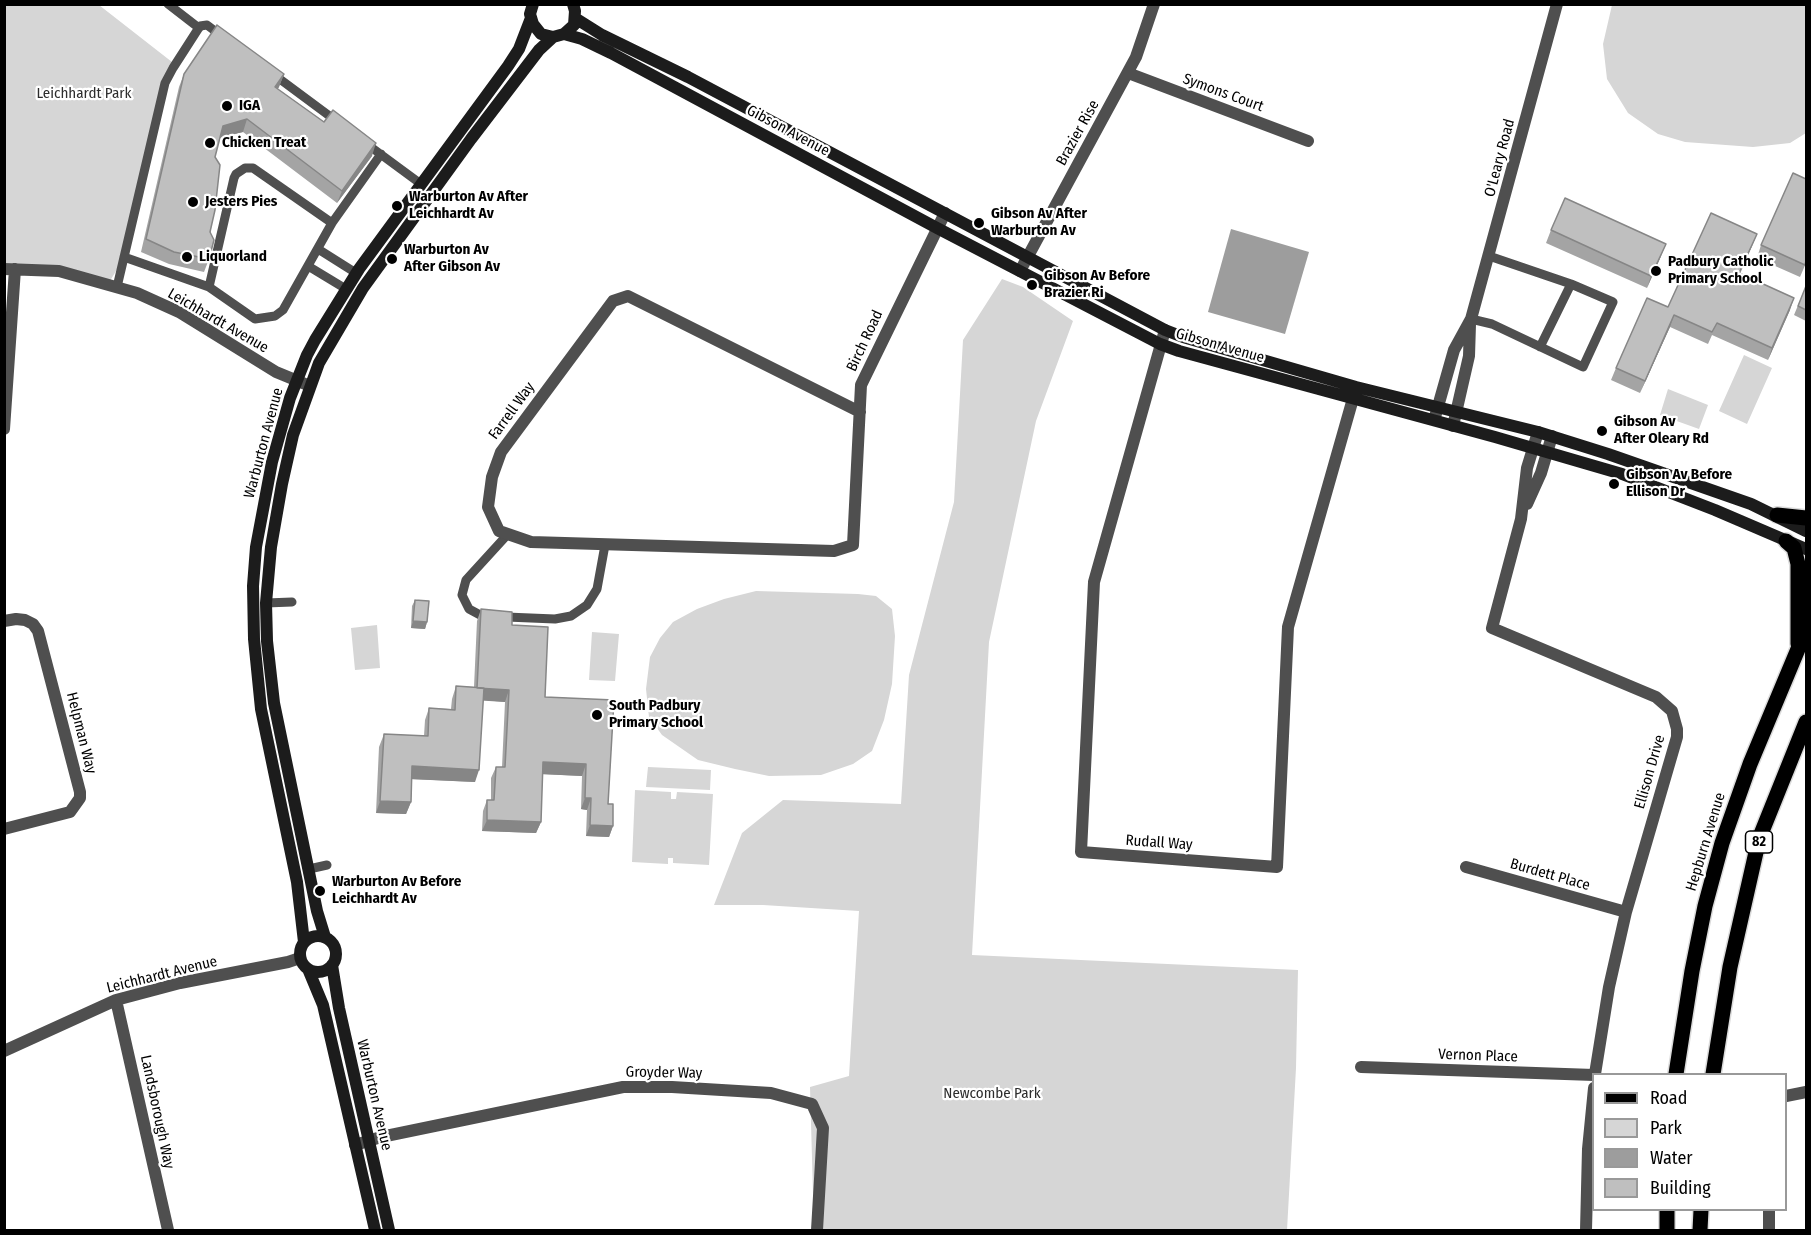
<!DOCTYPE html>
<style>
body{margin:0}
#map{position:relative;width:1811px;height:1235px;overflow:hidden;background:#fff;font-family:"Fira Sans Condensed",sans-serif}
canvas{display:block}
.frame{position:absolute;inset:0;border:6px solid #000;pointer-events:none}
.legend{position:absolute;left:1592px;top:1073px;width:195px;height:138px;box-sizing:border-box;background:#fff;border:2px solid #999;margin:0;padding:8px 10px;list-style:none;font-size:18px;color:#000}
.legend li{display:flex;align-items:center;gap:12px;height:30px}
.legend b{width:30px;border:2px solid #999}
</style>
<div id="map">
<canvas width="1811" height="1235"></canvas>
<div class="frame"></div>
<ul class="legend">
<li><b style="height:8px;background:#000"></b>Road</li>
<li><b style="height:16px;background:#d6d6d6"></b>Park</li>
<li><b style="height:16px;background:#9d9d9d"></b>Water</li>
<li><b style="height:16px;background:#bfbfbf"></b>Building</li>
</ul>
</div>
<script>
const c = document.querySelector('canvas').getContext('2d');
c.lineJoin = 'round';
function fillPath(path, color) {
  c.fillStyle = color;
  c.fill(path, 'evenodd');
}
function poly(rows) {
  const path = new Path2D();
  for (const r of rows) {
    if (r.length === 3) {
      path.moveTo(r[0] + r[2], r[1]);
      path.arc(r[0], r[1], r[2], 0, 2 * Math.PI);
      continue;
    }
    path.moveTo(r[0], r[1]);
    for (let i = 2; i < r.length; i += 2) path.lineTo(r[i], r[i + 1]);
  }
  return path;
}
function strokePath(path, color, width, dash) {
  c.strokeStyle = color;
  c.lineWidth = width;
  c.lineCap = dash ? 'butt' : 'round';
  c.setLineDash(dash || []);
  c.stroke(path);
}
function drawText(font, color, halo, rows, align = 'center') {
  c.font = font + ' "Fira Sans Condensed",sans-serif';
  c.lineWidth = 4.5;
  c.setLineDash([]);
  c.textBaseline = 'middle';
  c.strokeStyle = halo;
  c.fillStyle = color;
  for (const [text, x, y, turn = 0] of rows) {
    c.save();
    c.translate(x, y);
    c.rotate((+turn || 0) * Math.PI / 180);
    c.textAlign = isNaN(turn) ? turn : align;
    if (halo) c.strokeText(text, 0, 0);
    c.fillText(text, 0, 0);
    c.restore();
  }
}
const green = poly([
 [5,5,99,5,172,62,126,255,108,284,59,271,5,269],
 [1612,5,1806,5,1806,133,1790,143,1753,147,1685,142,1658,134,1628,113,1607,79,1603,44],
 [1002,279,1023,287,1073,321,1036,421,989,642,972,955,1298,970,1296,1068,1287,1230,814,1230,810,1087,849,1076,859,911,763,905,714,905,742,833,783,800,901,804,909,675,954,502,963,340],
 [1744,355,1772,368,1747,424,1719,411],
 [1668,389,1708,405,1699,429,1660,415],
 [756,591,858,594,876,596,892,609,895,636,892,684,884,720,872,751,853,764,821,775,769,776,735,769,698,760,662,735,649,717,646,689,650,657,660,638,673,622,697,609,724,599],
 [377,625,380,668,355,670,351,628],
 [592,632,619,634,615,681,589,680],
 [648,767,711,770,710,790,646,787],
 [635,790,671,792,671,799,676,799,677,792,713,794,709,865,673,863,673,858,668,858,668,864,632,862]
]);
const water = poly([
 [1231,229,1309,252,1285,334,1208,312]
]);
const lane = poly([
 [168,4,199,28],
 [273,74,339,123],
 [364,142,421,184],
 [318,249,356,273],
 [124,257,209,287,255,319,275,316,283,310,332,223,381,154],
 [308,266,346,289],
 [117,287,165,83,173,68,200,26,207,25,223,37],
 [209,287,234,178,236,174,245,168,253,168,332,223],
 [1471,319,1492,324,1583,367,1613,302,1571,284,1489,256],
 [1540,347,1571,284],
 [508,534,466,580,462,595,469,609,482,616,555,619,571,616,587,605,597,589,605,545],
 [266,603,292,602],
 [309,869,327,865]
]);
const street = poly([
 [1128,73,1308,141],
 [4,269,59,271,137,293,179,312,276,372,310,386],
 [1020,271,1136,57,1154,4],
 [1165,330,1094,582,1081,852,1277,867,1288,627,1356,388],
 [860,412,628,296,613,301,501,452,492,477,488,507,499,531,531,542,834,551,853,545,861,385,945,213],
 [1435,417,1454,350,1471,319,1557,4],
 [1453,426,1469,356,1470,324],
 [4,429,15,269],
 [1538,432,1527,468,1521,519,1492,628,1656,697,1672,711,1677,729,1677,737,1626,912,1609,987,1595,1074],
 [1527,504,1541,473,1552,436],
 [4,621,16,619,25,620,33,624,38,631,80,792,80,798,70,812,4,829],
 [1466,867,1626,912],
 [116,1000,168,1230],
 [4,1051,116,1000,180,983,288,962,300,958],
 [1361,1067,1594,1075],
 [1786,1096,1806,1092],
 [355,1145,381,1137,623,1087,672,1087,771,1093,812,1104,823,1128,817,1230],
 [1769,1210,1769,1230],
 [1586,1230,1588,1149,1594,1088]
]);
const secondary = poly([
 [533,4,530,14,533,24,541,34,553,37,564,34,574,25,575,11,573,4],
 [575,18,602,35,688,77,1165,330,1183,337,1356,387,1538,432,1608,454,1751,504,1806,531],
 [564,34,582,39,611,53,937,228,1160,344,1179,351,1495,437,1622,474,1715,510,1806,549],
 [318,954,18],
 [325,937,317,911,274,703,267,641,266,603,271,547,282,484,293,435,319,363,363,288,471,139,539,50,553,37],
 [304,942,297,882,261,709,254,639,253,586,256,547,272,462,290,398,307,355,315,340,359,269,508,66,519,49,531,18],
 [332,965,339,1008,389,1230],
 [308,969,323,1005,375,1230]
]);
const primary = poly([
 [1777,515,1806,518],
 [1786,541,1794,548,1798,564,1798,644],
 [1676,1074,1692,971,1705,906,1722,843,1750,764,1806,630],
 [1713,1074,1730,967,1759,839,1806,722],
 [1667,1230,1667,1210],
 [1700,1230,1701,1210]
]);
const wall = poly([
 [184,74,284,74,278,89,324,122,372,156,337,203,243,132,220,138,215,157,209,259,204,272,169,264,141,252,179,87],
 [1551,230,1661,256,1647,288,1546,243],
 [1757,234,1740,274,1790,310,1768,360,1712,335,1708,344,1670,327,1640,393,1611,380,1616,368,1668,307],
 [1761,245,1806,263,1800,277,1757,258],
 [1806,286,1806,321,1794,315],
 [415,600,427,622,425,629,411,628,412,606],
 [481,609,512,625,545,697,614,700,608,804,613,826,609,837,586,836,587,810,581,809,582,776,542,774,541,822,536,833,482,831,483,811,487,800,491,800,491,778,496,767,502,767,505,702,483,700,475,782,412,779,411,802,406,814,376,813,379,747,384,734,424,736,425,720,429,708,451,709,452,699,456,686,474,687,477,621]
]);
const shadedWall = poly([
 [284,74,279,87,270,99,275,87],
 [247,119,243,132,218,138,223,126],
 [376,143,372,156,337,203,342,191],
 [1757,234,1752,246,1734,285,1739,273],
 [1666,244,1661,256,1647,288,1651,276],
 [1794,298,1790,310,1768,360,1772,348],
 [1674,315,1670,327,1640,393,1645,381],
 [413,621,427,622,425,629,411,628],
 [477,688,509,690,505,702,473,700],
 [543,762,586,764,582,776,539,774],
 [412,766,479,770,475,782,408,779],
 [585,798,591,798,587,810,581,809],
 [380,801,411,802,406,814,376,813],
 [487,820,541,822,536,833,482,831],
 [590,825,613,826,609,837,586,836]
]);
const building = poly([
 [217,25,284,74,275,87,324,122,333,110,376,143,342,191,247,119,223,126,215,157,220,165,215,210,210,232,214,240,209,259,174,252,146,239,184,74,217,25],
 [1793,173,1806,179,1806,261,1805,265,1761,245,1793,173],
 [1565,198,1666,244,1651,276,1551,230,1565,198],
 [1711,213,1757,234,1739,273,1794,298,1772,348,1717,323,1712,332,1674,315,1645,381,1616,368,1647,298,1668,307,1711,213],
 [1806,286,1806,310,1798,306,1806,286],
 [415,600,429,601,427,622,413,621,415,600],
 [481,609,512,612,512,625,548,627,545,697,614,700,608,804,613,804,613,826,590,825,591,798,585,798,586,764,543,762,541,822,487,820,487,800,494,800,496,767,505,767,509,690,477,688,481,609],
 [456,686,484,688,479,770,412,766,411,802,380,801,384,734,428,736,429,708,455,710,456,686]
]);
const markers = [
 [227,106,6,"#000"],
 [210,143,6,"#000"],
 [193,202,6,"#000"],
 [397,206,6,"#000"],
 [979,223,6,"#000"],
 [187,257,6,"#000"],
 [392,259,6,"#000"],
 [1656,271,6,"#000"],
 [1032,285,6,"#000"],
 [1602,431,6,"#000"],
 [1614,484,6,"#000"],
 [597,715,6,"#000"],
 [320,891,6,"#000"]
];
const shields = [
 [1759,842,27]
];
const shieldNames = [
 ["82",1759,842]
];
const streetNames = [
 ["Symons Court",1223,93,20],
 ["Gibson Avenue",788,131,28],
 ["Brazier Rise",1078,133,-61],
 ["O'Leary Road",1500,158,-75],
 ["Leichhardt Avenue",218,321,30],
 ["Birch Road",865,341,-65],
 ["Gibson Avenue",1220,346,16],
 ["Farrell Way",512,411,-54],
 ["Warburton Avenue",264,443,-75],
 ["Helpman Way",81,733,76],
 ["Ellison Drive",1650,772,-74],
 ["Hepburn Avenue",1706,842,-73],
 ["Rudall Way",1159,843,4],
 ["Burdett Place",1550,875,16],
 ["Leichhardt Avenue",162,975,-14],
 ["Vernon Place",1478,1056,2],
 ["Groyder Way",664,1073,1],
 ["Warburton Avenue",374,1095,77],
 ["Landsborough Way",157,1112,78]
];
const parkNames = [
 ["Leichhardt Park",84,94],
 ["Newcombe Park",992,1094]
];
const poiNames = [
 ["IGA",239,106],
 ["Chicken Treat",222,143],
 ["Warburton Av After",409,197],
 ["Leichhardt Av",409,214],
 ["Jesters Pies",205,202],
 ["Gibson Av After",991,214],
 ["Warburton Av",991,231],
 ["Warburton Av",404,250],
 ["After Gibson Av",404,267],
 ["Liquorland",199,257],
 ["Padbury Catholic",1668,262],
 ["Primary School",1668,279],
 ["Gibson Av Before",1044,276],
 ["Brazier Ri",1044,293],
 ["Gibson Av",1614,422],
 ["After Oleary Rd",1614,439],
 ["Gibson Av Before",1626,475],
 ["Ellison Dr",1626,492],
 ["South Padbury",609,706],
 ["Primary School",609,723],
 ["Warburton Av Before",332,882],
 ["Leichhardt Av",332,899]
];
fillPath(green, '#d6d6d6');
fillPath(water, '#9d9d9d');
strokePath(primary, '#dbdbdb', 18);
strokePath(lane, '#4f4f4f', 9);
strokePath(street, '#4f4f4f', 12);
strokePath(secondary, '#1c1c1c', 12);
strokePath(primary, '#000', 15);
fillPath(wall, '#a4a4a4');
fillPath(shadedWall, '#868686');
fillPath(building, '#bfbfbf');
strokePath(building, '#868686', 1.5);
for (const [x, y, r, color] of markers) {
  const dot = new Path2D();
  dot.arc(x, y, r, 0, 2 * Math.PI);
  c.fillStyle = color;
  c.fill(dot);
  strokePath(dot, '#fff', 2);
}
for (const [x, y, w] of shields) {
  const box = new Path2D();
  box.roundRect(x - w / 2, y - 11, w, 22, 4.5);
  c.fillStyle = '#fff';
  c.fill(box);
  strokePath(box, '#000', 1.5);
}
drawText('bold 14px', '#000', null, shieldNames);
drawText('15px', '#000', '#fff', streetNames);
drawText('15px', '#2d2d2d', '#fff', parkNames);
drawText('bold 15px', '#000', '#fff', poiNames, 'left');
</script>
